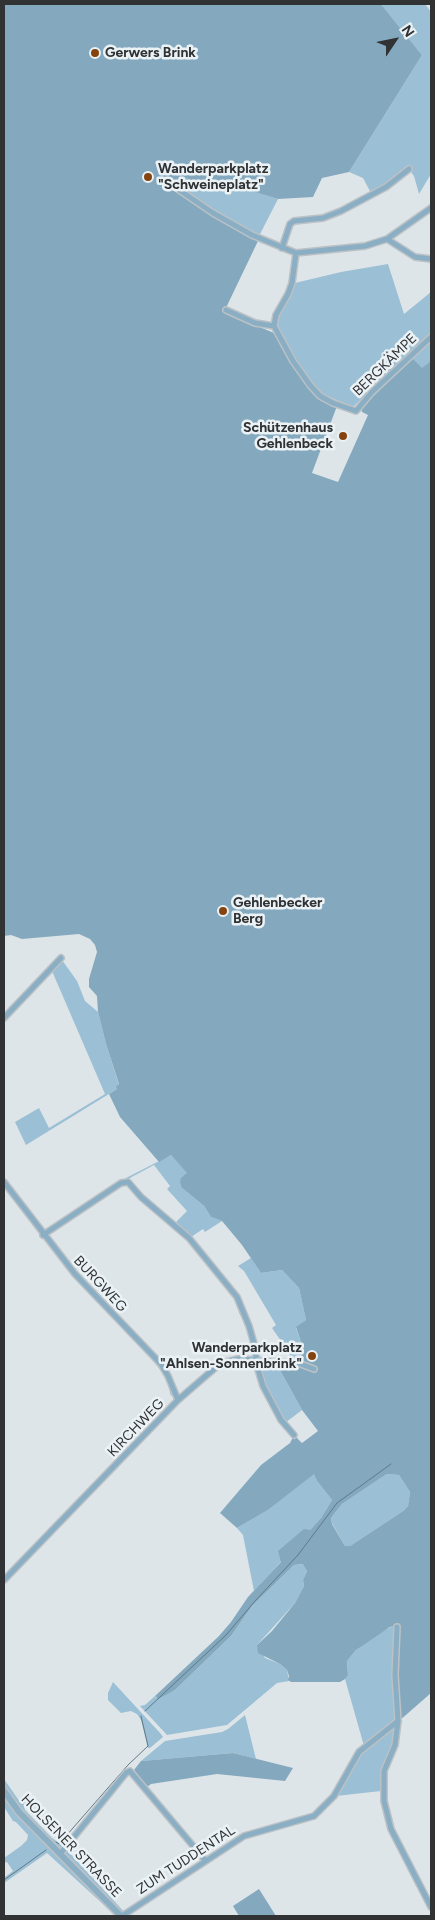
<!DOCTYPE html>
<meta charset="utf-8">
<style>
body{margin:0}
#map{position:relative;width:435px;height:1920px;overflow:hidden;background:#dee5e9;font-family:Figtree,sans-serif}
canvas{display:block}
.frame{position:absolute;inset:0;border:5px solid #303234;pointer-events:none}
.north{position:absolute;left:370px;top:15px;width:50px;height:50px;-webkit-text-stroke:4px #ebf2f6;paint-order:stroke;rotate:56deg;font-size:14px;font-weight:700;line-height:20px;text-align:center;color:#303234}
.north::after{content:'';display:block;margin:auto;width:18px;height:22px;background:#303234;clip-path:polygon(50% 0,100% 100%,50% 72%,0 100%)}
</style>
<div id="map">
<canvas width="435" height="1920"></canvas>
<div class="frame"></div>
<div class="north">N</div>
</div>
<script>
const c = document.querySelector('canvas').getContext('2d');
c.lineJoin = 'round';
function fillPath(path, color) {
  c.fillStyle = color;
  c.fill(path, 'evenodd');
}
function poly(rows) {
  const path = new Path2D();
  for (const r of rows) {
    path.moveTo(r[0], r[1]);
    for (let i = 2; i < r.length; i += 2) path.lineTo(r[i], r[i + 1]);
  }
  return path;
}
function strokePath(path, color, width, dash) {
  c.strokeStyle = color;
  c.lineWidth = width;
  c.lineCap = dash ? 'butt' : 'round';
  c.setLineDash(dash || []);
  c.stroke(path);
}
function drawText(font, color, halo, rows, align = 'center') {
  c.font = font + ' Figtree,sans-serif';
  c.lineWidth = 5;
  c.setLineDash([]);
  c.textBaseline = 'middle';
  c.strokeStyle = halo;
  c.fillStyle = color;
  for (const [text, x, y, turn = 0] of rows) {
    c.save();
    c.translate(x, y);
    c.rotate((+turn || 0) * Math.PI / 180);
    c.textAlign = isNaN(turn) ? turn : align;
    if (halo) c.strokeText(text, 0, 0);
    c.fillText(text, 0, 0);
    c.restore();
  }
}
const green = poly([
 [381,4,425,4,431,12,431,174,419,194,414,176,408,168,371,193,363,178,349,172,422,55],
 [184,177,217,179,278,199,259,236,215,212,173,183],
 [388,264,404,314,431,292,431,361,422,369,408,355,353,407,322,394,312,384,295,360,276,326,278,315,295,283,341,272],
 [62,960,77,981,85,1001,98,1012,106,1044,119,1085,117,1089,26,1145,15,1122,39,1108,49,1128,105,1094,52,971],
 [171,1155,188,1173,182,1188,204,1206,211,1217,222,1221,205,1232,203,1229,191,1237,176,1222,187,1211,167,1189,170,1186,154,1165,128,1179,127,1183,179,1230,228,1286,245,1315,240,1315,233,1295,188,1239,127,1184,122,1185,49,1235,55,1244,77,1273,165,1366,176,1391,171,1396,166,1377,146,1352,78,1282,4,1187,4,1184,43,1228,47,1229,126,1178],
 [251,1258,261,1273,282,1270,299,1288,306,1320,296,1328,302,1345,300,1361,286,1359,290,1356,287,1349,283,1350,281,1341,272,1328,276,1325,244,1271,238,1266],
 [259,1363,276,1363,302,1410,285,1423,267,1390,260,1371],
 [314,1473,317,1481,332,1500,321,1518,254,1591,243,1535,237,1528,268,1510],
 [387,1474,399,1475,410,1492,408,1506,403,1511,350,1546,345,1546,332,1523,331,1518,342,1504],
 [304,1564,307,1571,303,1580,304,1586,295,1603,257,1645,265,1658,280,1664,287,1670,289,1681,277,1683,227,1725,167,1735,140,1706,145,1705,155,1696,156,1698,175,1690,231,1636,252,1606,289,1570,294,1565],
 [395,1625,393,1675,397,1720,364,1746,345,1679,348,1674,347,1661,356,1650,372,1637],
 [113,1682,161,1734,163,1737,150,1748,148,1748,141,1720,137,1714,131,1711,121,1713,108,1700,108,1693],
 [245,1715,256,1759,233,1753,141,1761,165,1741,222,1732,228,1729],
 [397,1723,393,1745,382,1771,381,1791,336,1796,356,1757],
 [4,1779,20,1802,28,1801,24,1806,25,1810,52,1838,62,1845,106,1795,64,1847,128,1916,116,1916,47,1853,4,1883,4,1876,5,1877,13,1871,7,1862,4,1863,4,1858,21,1846,27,1840,28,1835,16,1822,13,1821,4,1807]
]);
const forest = poly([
 [4,4,381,4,422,55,349,172,322,178,313,197,278,199,217,180,207,188,184,177,173,183,171,187,258,241,224,312,274,333,291,362,319,398,337,406,312,473,338,482,368,415,362,412,361,408,412,358,422,368,431,361,431,1693,399,1721,397,1699,398,1625,390,1627,356,1650,347,1661,348,1675,345,1679,340,1682,291,1682,288,1680,289,1676,287,1670,280,1664,258,1653,257,1645,272,1631,295,1603,304,1586,303,1580,307,1571,303,1564,294,1565,289,1570,252,1606,231,1636,175,1690,158,1699,155,1696,219,1636,231,1622,248,1597,281,1562,278,1551,304,1529,310,1530,321,1518,332,1500,317,1481,314,1474,268,1510,237,1528,220,1513,261,1465,290,1443,293,1437,295,1436,302,1443,318,1431,302,1410,276,1363,285,1364,286,1359,300,1360,302,1345,296,1327,306,1320,299,1288,282,1270,261,1273,242,1245,222,1221,211,1217,204,1206,182,1188,180,1182,181,1178,187,1173,171,1155,159,1162,120,1117,109,1094,117,1089,116,1087,119,1084,106,1044,98,1012,97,996,89,987,89,979,97,952,95,945,90,939,79,934,22,939,11,935,4,936],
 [387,1474,399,1475,410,1492,408,1506,403,1511,350,1546,345,1546,332,1524,331,1518,342,1504],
 [233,1753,293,1768,285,1781,217,1774,151,1784,147,1787,134,1770,141,1761],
 [259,1889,276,1916,239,1916,233,1906]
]);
const stream = poly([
 [145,1711,226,1635,256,1600,298,1555,337,1503,391,1464],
 [56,1842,59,1844,128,1765,148,1746,141,1716],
 [4,1880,46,1850]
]);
const minor = poly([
 [166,181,213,213,252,235,296,253,365,246,387,239,431,208],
 [387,239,415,257,431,259],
 [282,248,290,224,294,221,323,218,341,211,386,187,409,169],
 [296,253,292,283,288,294,276,315,274,326,293,361,310,385,320,396,333,403,356,411,372,392,431,337],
 [226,310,255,323,274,326],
 [4,1018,61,958],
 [4,1182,75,1274,161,1364,168,1376,178,1400],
 [43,1235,121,1183,128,1182,141,1197,189,1238,237,1297,249,1326,255,1347,257,1366,263,1386,281,1420,294,1435],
 [4,1580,178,1400,215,1368,226,1362,238,1359,298,1363,314,1369],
 [397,1627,395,1675,398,1721,395,1745,384,1771,384,1801,391,1829,431,1907],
 [60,1854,126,1773,130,1771,205,1860],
 [122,1916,244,1836,314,1816,334,1796,359,1752,398,1721]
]);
const tertiary = poly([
 [4,1791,19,1812,121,1916]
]);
const markers = [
 [95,53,5,"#85440f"],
 [148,177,5,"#85440f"],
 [343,436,5,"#85440f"],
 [223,911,5,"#85440f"],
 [312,1356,5,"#85440f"]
];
const poiNames = [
 ["Gerwers Brink",105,53],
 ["Wanderparkplatz",158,169],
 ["\"Schweineplatz\"",158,185],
 ["Schützenhaus",333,428,"right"],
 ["Gehlenbeck",333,444,"right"],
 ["Gehlenbecker",233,903],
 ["Berg",233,919],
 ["Wanderparkplatz",302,1348,"right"],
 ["\"Ahlsen-Sonnenbrink\"",302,1364,"right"]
];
const streetNames = [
 ["BERGKÄMPE",385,365,-44],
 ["BURGWEG",100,1284,47],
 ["KIRCHWEG",136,1428,-46],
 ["HOLSENER STRASSE",71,1846,46],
 ["ZUM TUDDENTAL",186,1860,-33]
];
fillPath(green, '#9bbfd4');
fillPath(forest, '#84a9be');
strokePath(stream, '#5f7988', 1);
strokePath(minor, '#bbc1c5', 8);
strokePath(tertiary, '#bbc1c5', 9);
strokePath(minor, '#8aaec3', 5);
strokePath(tertiary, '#8aaec3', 6);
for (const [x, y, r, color] of markers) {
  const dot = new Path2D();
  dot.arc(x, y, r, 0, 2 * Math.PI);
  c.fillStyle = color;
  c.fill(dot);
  strokePath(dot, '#ebf2f6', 2);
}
drawText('bold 14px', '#303234', '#ebf2f6', poiNames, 'left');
drawText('14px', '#303234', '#ebf2f6', streetNames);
</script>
